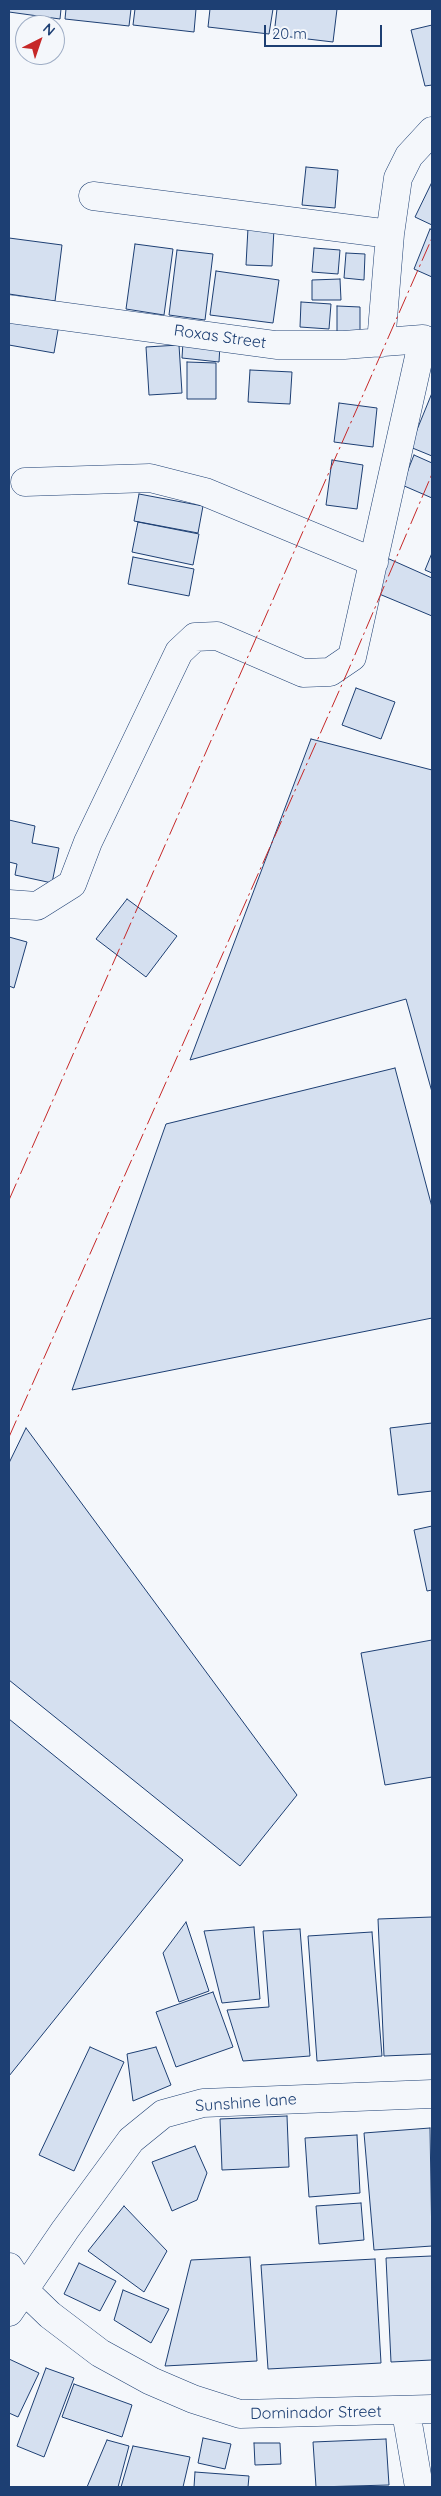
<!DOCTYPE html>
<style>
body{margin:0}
#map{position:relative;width:441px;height:2496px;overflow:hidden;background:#f4f7fb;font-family:Quicksand,sans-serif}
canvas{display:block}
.frame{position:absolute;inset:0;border:10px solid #1d3f73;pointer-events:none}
.north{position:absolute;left:15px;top:15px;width:50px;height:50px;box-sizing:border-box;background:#f4f7fb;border:1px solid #9eadc5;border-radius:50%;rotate:41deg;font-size:14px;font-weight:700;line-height:20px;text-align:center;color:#1d3f73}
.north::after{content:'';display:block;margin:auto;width:18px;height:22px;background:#c62828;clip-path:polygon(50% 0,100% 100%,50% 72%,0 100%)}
.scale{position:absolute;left:264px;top:25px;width:118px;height:22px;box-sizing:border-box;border:2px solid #1d3f73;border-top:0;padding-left:6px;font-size:15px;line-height:18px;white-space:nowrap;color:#1d3f73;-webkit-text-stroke:4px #f4f7fb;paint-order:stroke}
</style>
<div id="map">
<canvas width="441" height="2496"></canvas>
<div class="frame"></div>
<div class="north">N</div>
<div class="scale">20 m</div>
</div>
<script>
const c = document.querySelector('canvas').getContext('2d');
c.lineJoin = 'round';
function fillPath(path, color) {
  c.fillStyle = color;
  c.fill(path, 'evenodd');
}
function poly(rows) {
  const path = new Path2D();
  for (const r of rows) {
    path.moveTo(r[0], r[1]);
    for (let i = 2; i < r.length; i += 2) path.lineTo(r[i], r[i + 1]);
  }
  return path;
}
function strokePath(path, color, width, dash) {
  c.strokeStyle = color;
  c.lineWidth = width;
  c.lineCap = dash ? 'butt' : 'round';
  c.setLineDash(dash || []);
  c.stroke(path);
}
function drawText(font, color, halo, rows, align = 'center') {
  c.font = font + ' Quicksand,sans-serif';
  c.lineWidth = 4;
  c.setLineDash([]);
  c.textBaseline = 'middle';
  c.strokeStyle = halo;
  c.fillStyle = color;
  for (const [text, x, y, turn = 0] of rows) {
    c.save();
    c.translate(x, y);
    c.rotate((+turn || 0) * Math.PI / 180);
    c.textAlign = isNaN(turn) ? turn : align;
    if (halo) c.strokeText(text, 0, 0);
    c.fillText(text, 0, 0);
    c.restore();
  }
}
const building = poly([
 [9,9,61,9,60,19,9,12,9,9],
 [66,9,131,9,129,26,65,19,66,9],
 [135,9,196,9,194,32,133,25,135,9],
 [210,9,273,9,269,34,208,27,210,9],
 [277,9,337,9,333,42,274,35,277,9],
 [432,25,432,85,425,86,411,30,432,25],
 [306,167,338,170,335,208,302,205,306,167],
 [432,182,432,225,415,217,432,182],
 [248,228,274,229,272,266,246,265,248,228],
 [430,229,432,230,432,277,414,269,430,229],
 [9,238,62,245,55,301,9,294,9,238],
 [135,244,173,249,164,315,126,309,135,244],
 [314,248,340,250,338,274,312,272,314,248],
 [177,250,213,254,205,320,169,315,177,250],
 [346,253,365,254,364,280,344,278,346,253],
 [216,271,279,280,273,323,210,315,216,271],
 [340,279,341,300,312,300,312,280,340,279],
 [301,302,331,304,329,329,300,327,301,302],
 [337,306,360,307,360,332,337,332,337,306],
 [9,316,59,324,54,353,9,345,9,316],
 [183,342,220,345,219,362,182,358,183,342],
 [179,345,182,393,149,395,146,347,179,345],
 [187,362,216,363,216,399,187,399,187,362],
 [250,370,292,372,290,404,248,402,250,370],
 [432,393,432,456,410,447,432,393],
 [339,403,377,408,373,447,334,442,339,403],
 [414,455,432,463,432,498,402,485,414,455],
 [332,460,363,465,357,509,326,505,332,460],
 [139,494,203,506,198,533,134,521,139,494],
 [138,522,199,534,193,565,132,552,138,522],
 [432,553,432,573,425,570,432,553],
 [133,557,194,569,189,596,128,584,133,557],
 [387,558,432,578,432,616,372,591,387,558],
 [356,688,395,702,381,739,342,725,356,688],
 [311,739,432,770,432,1092,406,999,190,1060,311,739],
 [9,820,35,826,32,843,59,848,52,883,15,875,17,864,9,862,9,820],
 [127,899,177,936,146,977,96,939,127,899],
 [9,937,27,942,14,988,9,986,9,937],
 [395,1068,432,1207,432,1318,72,1390,166,1124,395,1068],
 [432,1423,432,1491,398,1495,390,1428,432,1423],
 [26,1428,297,1795,240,1866,9,1680,9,1463,26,1428],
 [432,1526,432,1590,427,1591,414,1530,432,1526],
 [432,1640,432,1777,385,1785,361,1653,432,1640],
 [9,1719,183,1860,9,2076,9,1719],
 [432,1917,432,2054,384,2056,378,1919,432,1917],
 [186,1922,209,1991,179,2002,163,1953,186,1922],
 [254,1927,260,1999,222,2003,204,1931,254,1927],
 [300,1929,310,2056,243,2061,227,2010,269,2007,263,1931,300,1929],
 [372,1932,382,2056,317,2061,308,1936,372,1932],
 [213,1992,233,2047,176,2067,156,2012,213,1992],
 [90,2047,124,2062,74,2171,39,2155,90,2047],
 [156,2047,171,2085,133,2101,127,2054,156,2047],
 [287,2116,289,2167,222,2170,220,2119,287,2116],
 [430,2128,432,2246,374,2250,364,2133,430,2128],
 [357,2135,360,2193,309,2197,305,2138,357,2135],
 [195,2146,207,2173,197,2200,172,2211,152,2162,195,2146],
 [361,2203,364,2240,319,2244,316,2206,361,2203],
 [124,2206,167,2251,144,2292,88,2251,124,2206],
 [432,2256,432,2360,391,2362,386,2258,432,2256],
 [250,2257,257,2361,165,2366,191,2260,250,2257],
 [375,2259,381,2363,268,2369,261,2265,375,2259],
 [79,2263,116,2281,100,2311,64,2294,79,2263],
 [123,2290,169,2309,151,2343,114,2320,123,2290],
 [9,2359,39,2373,18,2417,9,2413,9,2359],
 [46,2368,74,2378,44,2457,17,2446,46,2368],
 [74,2384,132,2405,122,2437,62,2417,74,2384],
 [203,2438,231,2444,225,2469,198,2463,203,2438],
 [386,2439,389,2485,316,2487,313,2442,386,2439],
 [107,2440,129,2446,118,2487,87,2487,107,2440],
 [254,2443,280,2443,281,2464,255,2465,254,2443],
 [133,2446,190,2457,183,2487,121,2487,133,2446],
 [195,2472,249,2476,248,2487,194,2487,195,2472]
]);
const minor = poly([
 [93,196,390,234],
 [9,309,276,345,344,345,423,339,432,342],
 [381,343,390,234,398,178,409,156,432,131],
 [25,482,150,478,205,492,374,562],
 [9,904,37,906,72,884,88,842,179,652,195,637,217,636,303,673,330,672,352,657,423,339],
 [9,2267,23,2289,50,2315,100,2353,151,2381,193,2399,240,2414,432,2409],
 [9,2312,65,2230,131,2140,163,2114,203,2103,432,2094],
 [406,2412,419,2487]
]);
const power = poly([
 [9,1200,432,238],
 [9,1437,351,664,432,474]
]);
const streetNames = [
 ["Roxas Street",220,337,8],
 ["Sunshine lane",246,2103,-4],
 ["Dominador Street",316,2413,-1]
];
fillPath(building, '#d5e0f0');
strokePath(building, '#1d3f73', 1);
strokePath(minor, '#1d3f73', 29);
strokePath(minor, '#f4f7fb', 28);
strokePath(power, '#c62828', 1, [18, 4, 2.5, 4]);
drawText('16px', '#1d3f73', '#f4f7fb', streetNames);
</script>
